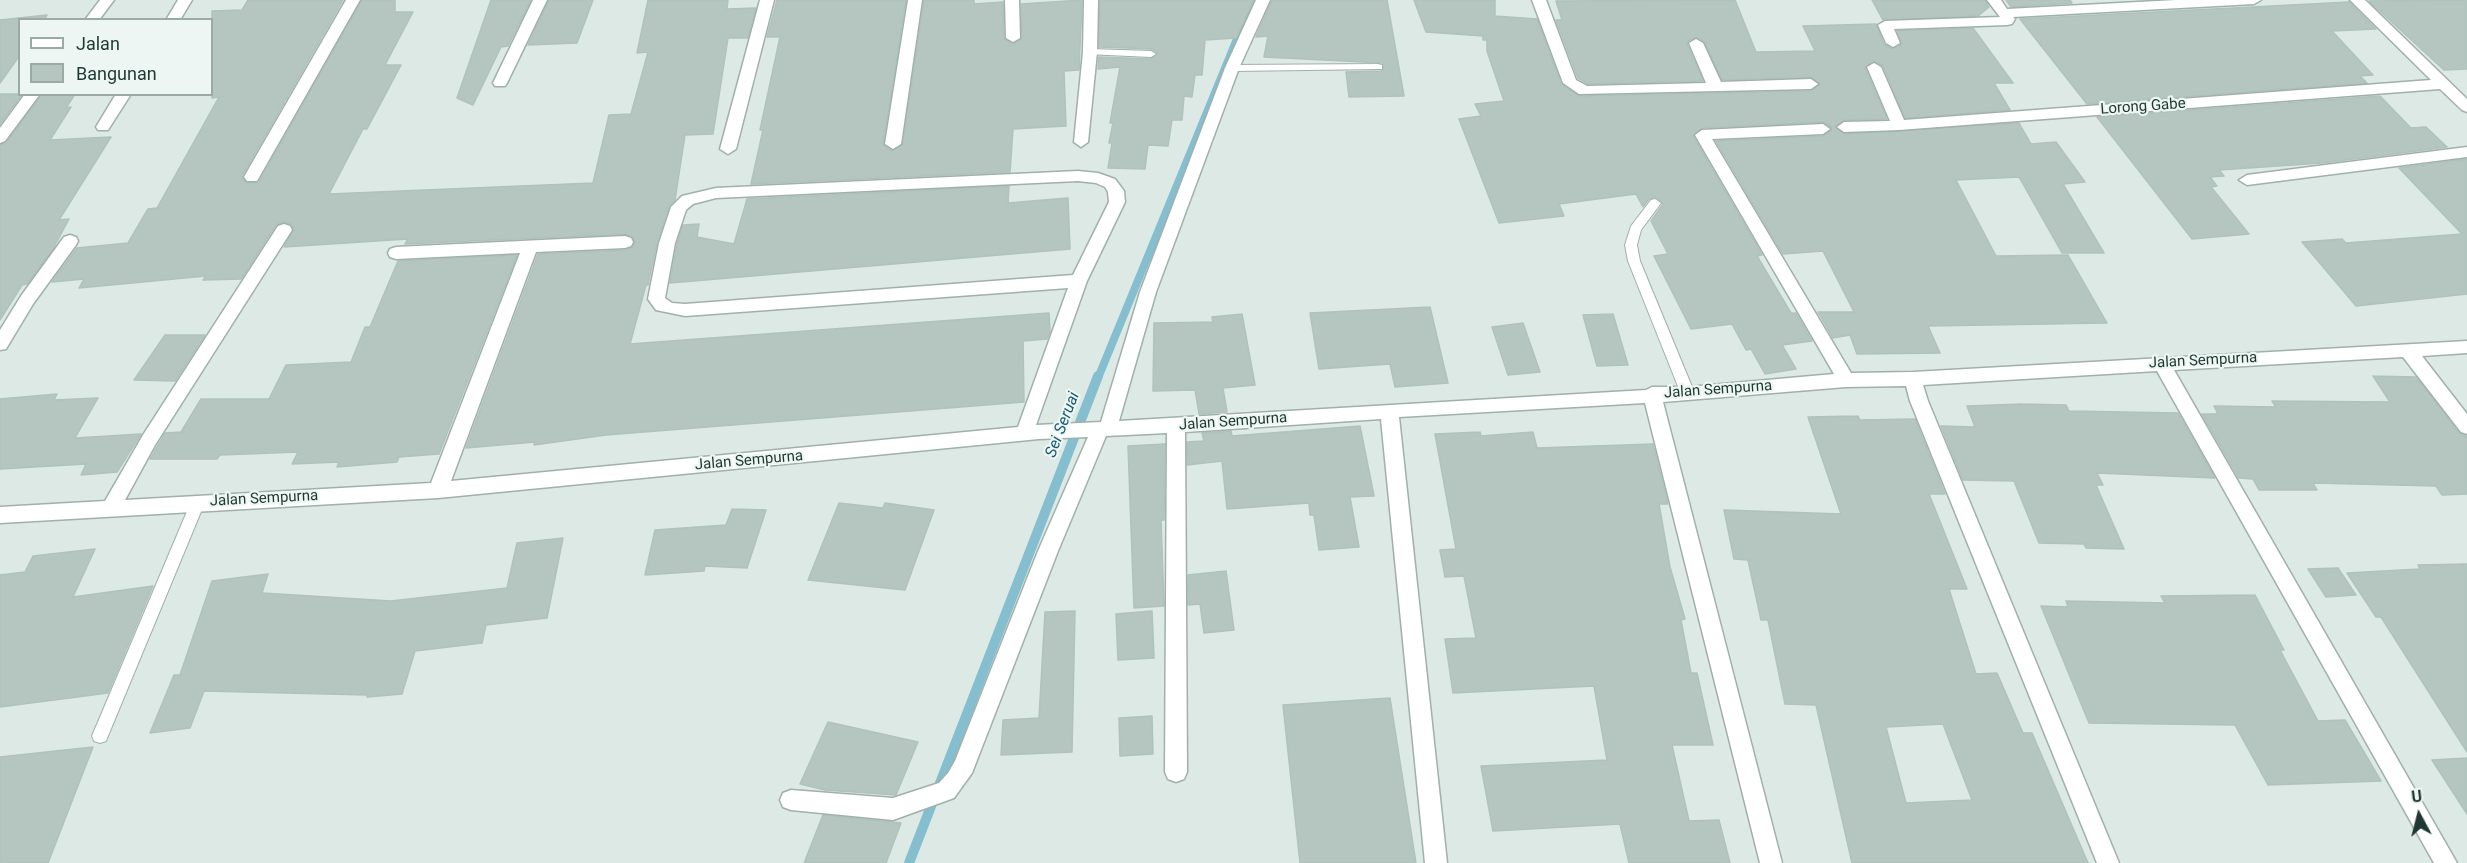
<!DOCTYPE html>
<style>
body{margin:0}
#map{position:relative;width:2467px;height:863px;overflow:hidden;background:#dde9e4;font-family:Roboto,sans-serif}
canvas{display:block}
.legend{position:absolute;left:18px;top:18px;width:195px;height:78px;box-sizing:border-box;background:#edf6f2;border:2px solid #9baaa6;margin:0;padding:8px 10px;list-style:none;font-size:18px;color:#1f3833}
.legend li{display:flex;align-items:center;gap:12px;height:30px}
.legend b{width:30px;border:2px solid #9baaa6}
.north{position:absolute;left:2389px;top:785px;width:60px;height:60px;-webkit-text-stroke:4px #edf6f2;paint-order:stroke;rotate:353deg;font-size:16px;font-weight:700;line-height:24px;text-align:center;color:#1f3833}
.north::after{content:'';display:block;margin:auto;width:21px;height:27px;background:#1f3833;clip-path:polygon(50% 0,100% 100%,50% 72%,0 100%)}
</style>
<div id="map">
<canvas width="2467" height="863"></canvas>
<ul class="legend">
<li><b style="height:8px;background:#fff"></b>Jalan</li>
<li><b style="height:16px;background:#b5c6c0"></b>Bangunan</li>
</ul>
<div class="north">U</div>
</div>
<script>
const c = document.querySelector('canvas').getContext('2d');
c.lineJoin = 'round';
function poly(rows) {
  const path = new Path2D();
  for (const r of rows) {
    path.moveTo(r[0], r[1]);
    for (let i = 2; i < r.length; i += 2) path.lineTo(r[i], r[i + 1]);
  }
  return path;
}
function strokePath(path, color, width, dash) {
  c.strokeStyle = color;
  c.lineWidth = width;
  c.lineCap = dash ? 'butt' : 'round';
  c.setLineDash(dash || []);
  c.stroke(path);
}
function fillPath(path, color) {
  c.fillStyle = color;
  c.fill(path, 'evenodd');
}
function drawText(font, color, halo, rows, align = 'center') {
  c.font = font + ' Roboto,sans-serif';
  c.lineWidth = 4.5;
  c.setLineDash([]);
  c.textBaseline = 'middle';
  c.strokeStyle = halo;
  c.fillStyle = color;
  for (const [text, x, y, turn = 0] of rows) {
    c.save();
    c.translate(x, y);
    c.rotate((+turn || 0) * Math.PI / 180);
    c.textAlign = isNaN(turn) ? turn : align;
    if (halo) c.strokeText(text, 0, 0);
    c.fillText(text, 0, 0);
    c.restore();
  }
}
const streamFar1 = poly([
 [1098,378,1253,0]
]);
const stream = poly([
 [909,863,1098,376]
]);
const building = poly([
 [248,0,343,0,242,176,247,183,259,182,362,0,395,0,395,12,413,12,385,65,401,65,367,129,363,129,329,194,593,183,609,115,631,114,648,52,637,53,648,0,728,0,727,9,756,8,748,38,728,38,713,134,685,135,675,200,669,206,657,242,648,285,646,285,630,344,1049,313,1050,332,1047,339,1023,341,1024,402,606,435,534,445,535,442,466,448,538,254,626,250,633,247,635,241,632,236,625,234,405,244,408,239,284,247,294,229,291,224,283,222,276,225,241,279,203,280,206,276,79,288,84,279,52,282,77,248,128,243,148,209,157,208,219,97,212,98,212,11,242,10,248,0],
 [491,0,531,0,508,46,501,47,473,105,457,98,491,0],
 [549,0,593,0,577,43,528,45,549,0],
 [777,0,906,0,883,144,892,151,903,144,924,0,974,0,974,4,1003,2,1004,38,1012,44,1022,38,1021,4,1082,0,1079,70,1064,71,1066,126,1013,129,1010,172,751,184,763,130,760,130,780,37,767,37,777,0],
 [1100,0,1254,0,1236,38,1205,40,1202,75,1195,75,1192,97,1184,96,1182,120,1172,120,1168,146,1148,145,1145,169,1108,168,1112,143,1109,143,1113,123,1110,123,1120,67,1098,69,1099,57,1151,59,1158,53,1151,49,1099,47,1100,0],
 [1272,0,1387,0,1404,96,1349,97,1346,72,1382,71,1384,69,1383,63,1264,57,1268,36,1256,37,1272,0],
 [1414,0,1495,0,1495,16,1537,19,1561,84,1579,96,1811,91,1820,84,1811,77,1722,80,1705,42,1697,37,1688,41,1687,44,1703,81,1588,84,1578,78,1556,20,1562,20,1556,1,1735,0,1756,52,1815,51,1803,26,1876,24,1884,44,1892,49,1902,44,1897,31,1973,28,2013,83,1994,83,2010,110,1905,118,1883,66,1873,61,1865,68,1887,119,1844,120,1835,127,1844,134,2019,123,2031,144,2056,142,2085,182,2063,184,2104,253,2062,253,2019,177,1956,180,1996,256,2068,255,2107,323,1928,326,1940,353,1857,354,1850,335,1833,338,1818,312,1854,312,1823,251,1783,254,1716,141,1823,136,1831,131,1831,127,1823,122,1702,128,1693,136,1762,255,1757,256,1791,313,1796,313,1812,341,1782,345,1796,369,1765,374,1751,349,1746,350,1732,324,1691,329,1654,256,1668,254,1651,221,1663,204,1656,197,1649,199,1643,207,1636,194,1559,204,1564,216,1499,223,1459,119,1481,116,1475,104,1504,101,1487,51,1487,40,1483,40,1483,36,1426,32,1414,0],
 [1872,0,1985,0,1989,7,1978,16,1883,20,1872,0],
 [2006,0,2070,0,2072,3,2011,7,2006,0],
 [2467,0,2467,69,2444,70,2369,1,2467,0],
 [2349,2,2376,29,2332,31,2373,75,2360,76,2367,83,2087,104,2020,19,2349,2],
 [47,15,44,20,20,20,20,55,0,83,0,20,47,15],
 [0,94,22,94,0,124,0,94],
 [42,94,75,94,66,108,71,107,50,140,111,137,59,220,69,219,53,249,27,284,22,285,0,320,0,145,7,142,42,94],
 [2380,96,2411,128,2426,127,2447,147,2322,163,2219,170,2224,176,2210,177,2217,186,2211,187,2249,234,2192,239,2097,117,2380,96],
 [2467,159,2467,294,2356,306,2302,242,2342,239,2346,243,2462,234,2399,168,2467,159],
 [1009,186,1008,203,1068,198,1070,249,670,283,677,244,683,225,699,224,697,237,734,244,747,199,1009,186],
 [517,255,439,454,399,457,397,462,337,467,339,462,292,464,298,452,220,455,217,459,150,459,165,433,181,432,201,399,269,399,286,365,351,362,365,327,370,327,398,261,517,255],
 [1430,307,1448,383,1395,387,1390,364,1319,369,1310,313,1430,307],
 [1242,314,1255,385,1223,388,1227,412,1199,414,1195,390,1153,391,1154,323,1213,322,1212,317,1242,314],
 [1613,314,1628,365,1597,366,1583,315,1613,314],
 [1523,323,1540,372,1508,375,1492,327,1523,323],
 [165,335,205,335,175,381,134,380,165,335],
 [2373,376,2416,377,2459,433,2467,436,2467,494,2442,495,2436,486,2313,483,2317,490,2259,490,2253,479,2239,478,2202,414,2218,414,2214,406,2276,407,2272,401,2390,402,2373,376],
 [57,394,54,400,98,398,75,438,141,434,117,472,81,475,86,464,0,469,0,399,57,394],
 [2022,404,2066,405,2069,411,2178,413,2215,478,2097,473,2103,485,2096,485,2124,549,2086,548,2084,544,2039,543,2014,481,1963,480,1941,426,1975,427,1967,406,2022,404],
 [1858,416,1860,420,1915,419,1945,494,1929,494,1967,589,1949,589,1976,674,1997,673,2023,733,2032,733,2088,863,1852,863,1816,705,1785,704,1768,620,1761,620,1748,560,1734,559,1724,510,1841,514,1808,417,1858,416],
 [1943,724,1972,800,1906,803,1886,727,1943,724],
 [1360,426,1374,496,1350,497,1359,547,1319,550,1314,515,1310,515,1309,503,1227,509,1222,461,1187,465,1187,442,1204,441,1202,433,1231,431,1232,436,1360,426],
 [1480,432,1481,436,1533,432,1537,448,1653,444,1668,504,1659,504,1670,567,1685,619,1681,620,1691,673,1697,673,1713,745,1672,745,1689,821,1719,820,1730,863,1629,863,1620,824,1493,831,1481,766,1607,760,1594,686,1453,693,1445,639,1476,638,1464,576,1445,577,1440,550,1456,549,1435,434,1480,432],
 [1165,444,1164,520,1161,520,1164,606,1134,608,1128,446,1165,444],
 [839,503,883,508,885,503,934,510,905,590,808,580,839,503],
 [732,509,766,510,747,568,705,566,704,571,645,575,655,530,726,525,732,509],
 [563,538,547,618,486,625,482,643,415,651,402,694,367,697,368,695,204,691,190,728,150,733,174,675,180,675,212,581,268,574,262,593,391,601,507,588,517,543,563,538],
 [95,549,73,597,153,586,108,693,0,707,0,575,25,572,33,556,95,549],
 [2467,564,2467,752,2381,617,2376,617,2347,573,2420,569,2418,565,2467,564],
 [2338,568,2356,595,2326,597,2308,569,2338,568],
 [1226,571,1234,630,1204,633,1200,604,1188,605,1188,575,1226,571],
 [2255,595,2284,650,2280,650,2318,721,2345,720,2381,781,2268,785,2235,725,2089,723,2041,606,2068,607,2066,601,2165,603,2161,596,2255,595],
 [1075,611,1072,752,1001,755,1003,720,1039,718,1045,612,1075,611],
 [1152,611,1154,658,1118,660,1116,614,1152,611],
 [1390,698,1416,863,1300,863,1283,705,1390,698],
 [1152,716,1153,754,1120,756,1119,718,1152,716],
 [828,722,918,742,896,795,825,790,800,784,828,722],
 [93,747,48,863,0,863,0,757,93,747],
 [2467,758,2467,814,2432,760,2467,758],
 [823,815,901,823,886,863,804,863,823,815]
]);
const lane = poly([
 [1090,49,1151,51,1156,54,1151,57,1086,54,1086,50,1090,49],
 [1378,64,1382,65,1382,69,1232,71,1227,68,1232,65,1378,64],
 [1655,199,1661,203,1641,230,1637,245,1640,261,1695,394,1688,399,1681,394,1628,261,1625,245,1631,226,1651,200,1655,199],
 [198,496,203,498,205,502,108,736,106,741,100,743,94,741,92,736,191,502,193,498,198,496]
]);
const street = poly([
 [100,0,114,0,99,20,85,20,100,0],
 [178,0,192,0,180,20,166,20,178,0],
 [346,0,360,0,257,181,247,181,244,177,346,0],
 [533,0,547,0,507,83,505,86,495,86,493,83,533,0],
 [760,0,774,0,736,149,728,154,720,149,760,0],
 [908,0,922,0,901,144,893,149,885,144,908,0],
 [1005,0,1019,0,1020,38,1013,42,1006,38,1005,0],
 [1084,0,1098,0,1097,52,1088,142,1081,147,1074,142,1083,52,1084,0],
 [1256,0,1270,0,1239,68,1156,292,1119,421,1646,390,1652,387,1688,387,1834,374,1695,135,1702,130,1823,124,1830,129,1823,134,1712,139,1851,373,1913,372,2467,341,2467,353,2422,356,2467,414,2467,434,2461,432,2403,357,2174,370,2457,863,2434,863,2157,371,1923,385,1928,401,2119,863,2097,863,1910,401,1906,386,1846,387,1663,402,1782,863,1760,863,1645,403,1399,417,1447,863,1425,863,1381,419,1185,432,1187,772,1184,779,1176,782,1168,779,1165,772,1167,433,1106,436,1058,551,972,773,954,798,893,820,791,810,783,807,780,800,783,793,791,790,893,798,939,783,948,773,955,761,1038,551,1088,437,1039,439,438,498,0,523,0,507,105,501,143,435,278,226,284,224,290,226,292,230,155,445,125,500,431,483,520,253,396,259,390,257,388,253,390,249,396,247,625,236,631,238,633,242,631,246,625,248,536,252,451,481,1018,427,1068,288,685,316,656,310,648,299,659,243,671,207,682,196,716,188,1078,171,1098,173,1115,179,1124,191,1125,202,1087,281,1036,425,1101,422,1140,292,1225,68,1256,0],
 [1078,181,1096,183,1105,187,1108,192,1109,202,1073,275,685,304,672,303,665,298,675,243,686,210,693,204,716,198,1078,181],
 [1532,0,1546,0,1576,80,1587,86,1706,83,1689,43,1696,39,1703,43,1721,82,1811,79,1818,84,1811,89,1579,94,1563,83,1532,0],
 [1987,0,2001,0,2007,9,2176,0,2261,0,2254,4,2013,17,2015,19,2012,24,2007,25,1894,29,1900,43,1893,47,1886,43,1878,25,1885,21,2000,17,1987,0],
 [2350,0,2365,0,2467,99,2467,112,2462,110,2440,89,1899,130,1844,132,1837,127,1844,122,1890,121,1867,67,1874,63,1881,67,1904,120,2431,80,2350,0],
 [25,94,40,94,5,141,0,143,0,128,25,94],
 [116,94,131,94,108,130,98,130,96,127,116,94],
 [2467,147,2467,157,2247,185,2239,180,2247,175,2467,147],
 [70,235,76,237,78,241,76,245,33,304,6,349,0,350,0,330,21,296,64,237,70,235]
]);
const streetNames = [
 ["Lorong Gabe",2143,107,-4],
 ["Jalan Sempurna",2203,361,-3],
 ["Jalan Sempurna",1718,390,-4],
 ["Jalan Sempurna",1233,422,-4],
 ["Jalan Sempurna",749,461,-5],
 ["Jalan Sempurna",264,499,-3]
];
const waterNames = [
 ["Sei Seruai",1063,425,-69]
];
strokePath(streamFar1, '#84becf', 8);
strokePath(stream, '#84becf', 10);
fillPath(building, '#b5c6c0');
strokePath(building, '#afc2bc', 1.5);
strokePath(lane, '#a0b0ab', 2);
strokePath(street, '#a0b0ab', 3);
fillPath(lane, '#fff');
fillPath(street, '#fff');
drawText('15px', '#1f3833', '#edf6f2', streetNames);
drawText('italic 16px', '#1a5e73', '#edf6f2', waterNames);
</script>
